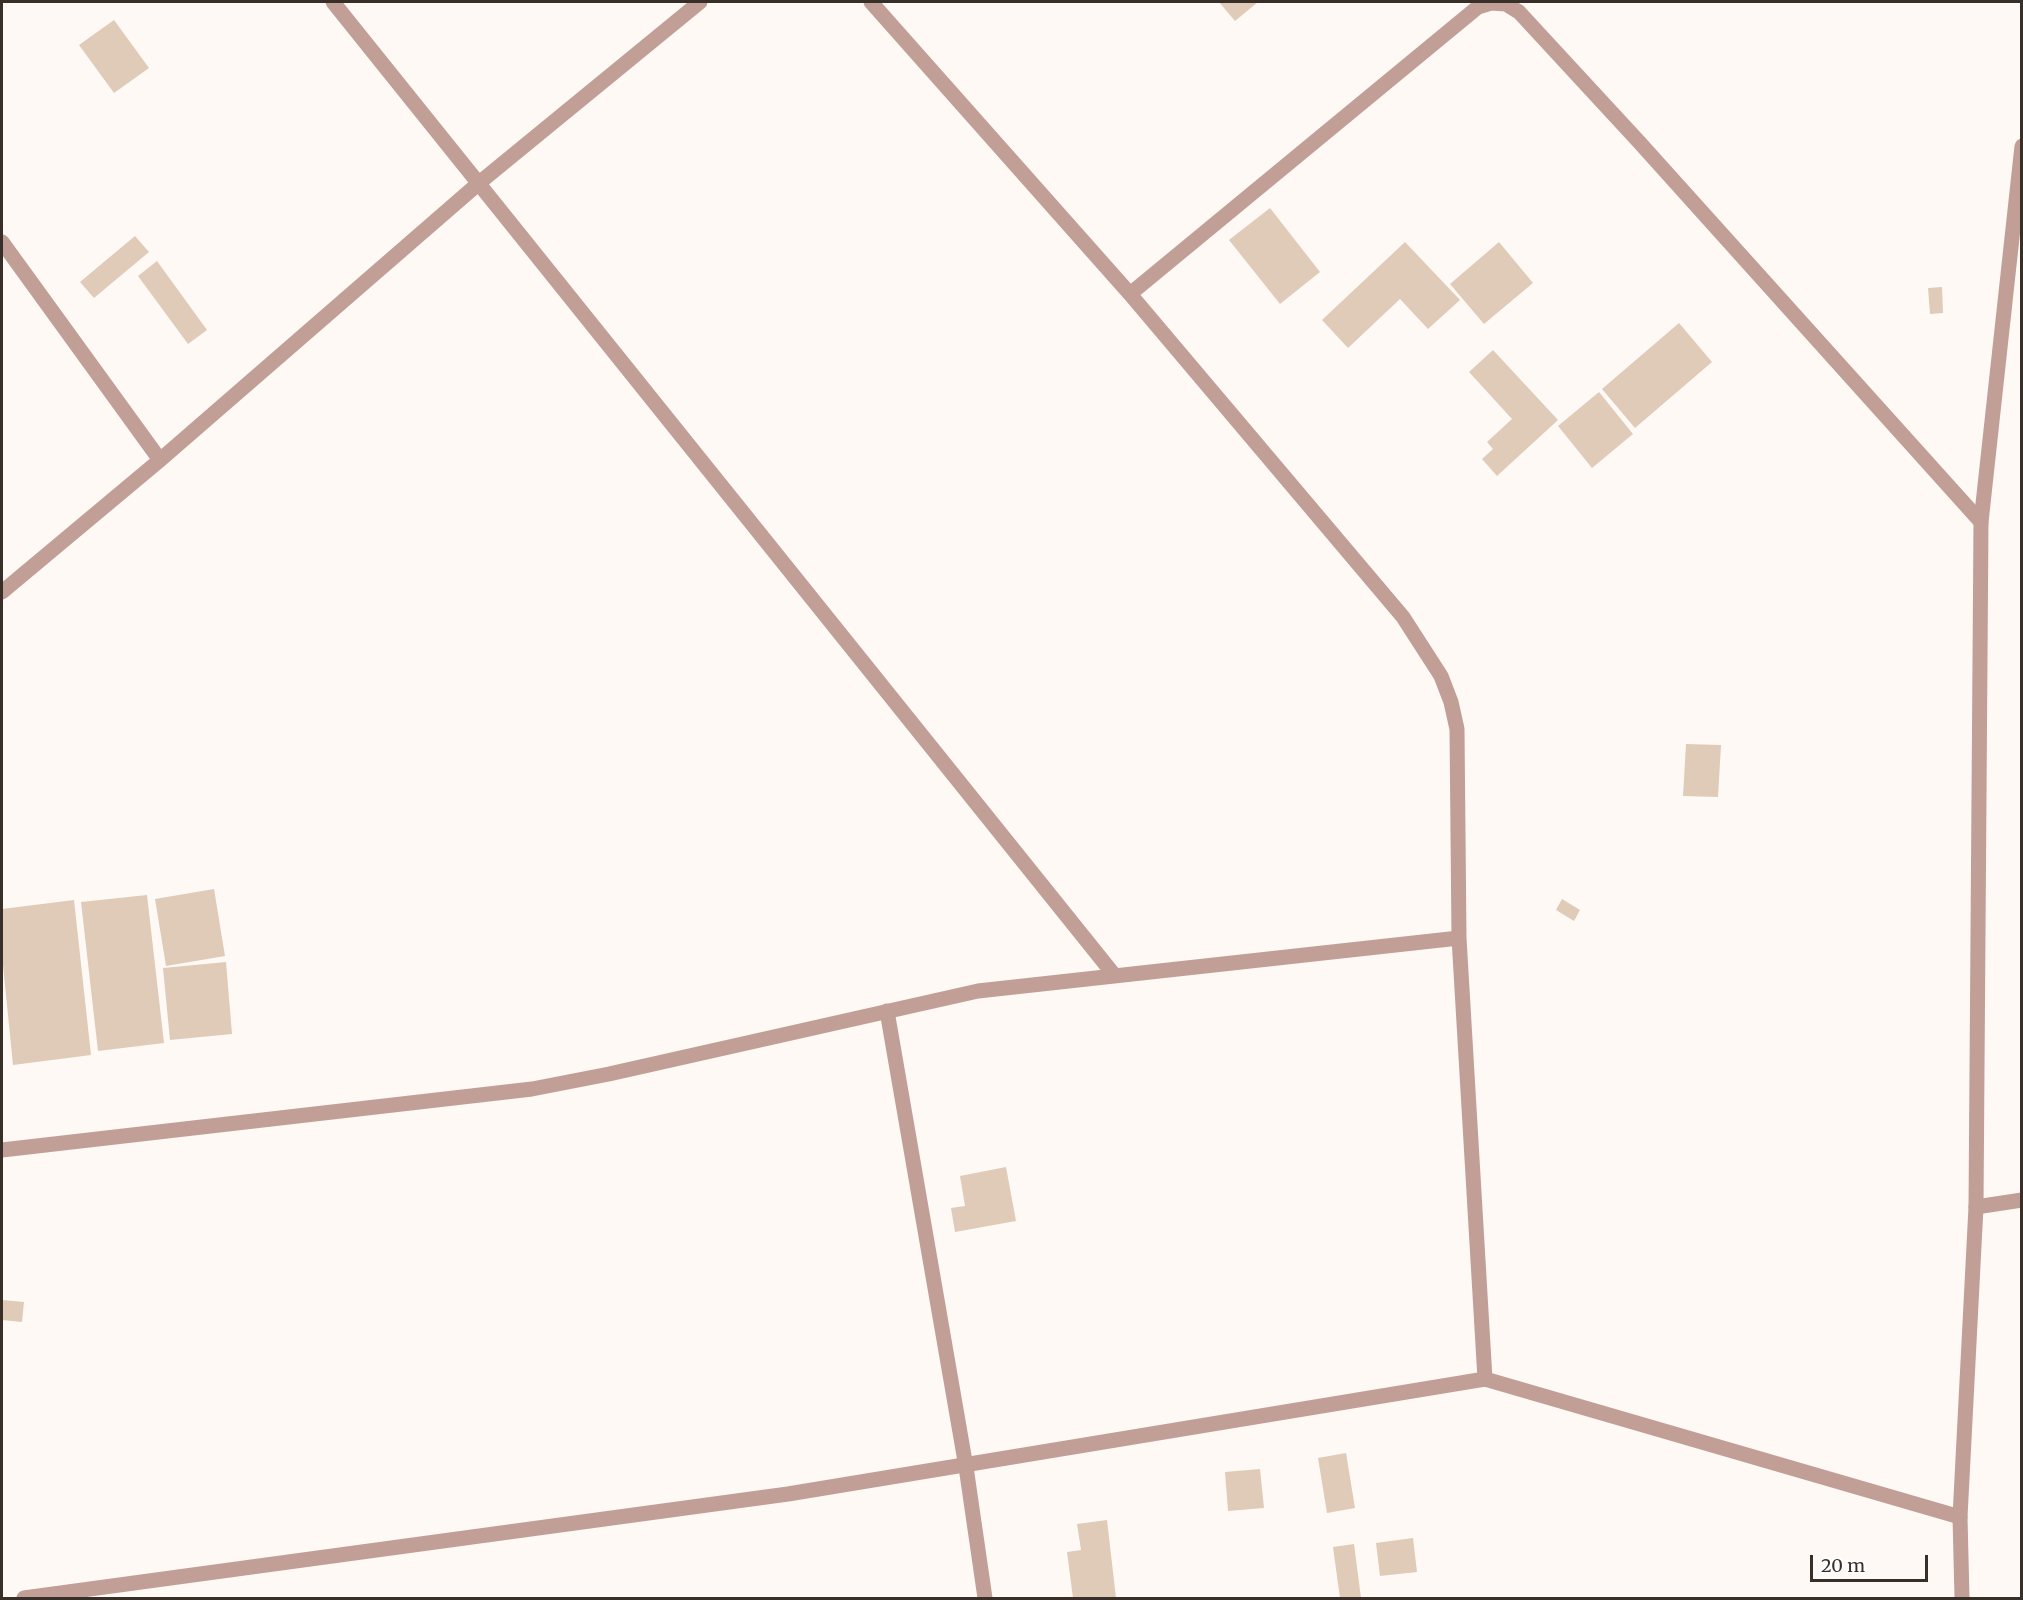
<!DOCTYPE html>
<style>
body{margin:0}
#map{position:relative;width:2023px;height:1600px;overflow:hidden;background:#fef9f5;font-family:Merriweather,serif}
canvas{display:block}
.frame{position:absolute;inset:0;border:3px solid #372f28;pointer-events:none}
.scale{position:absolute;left:1810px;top:1555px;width:118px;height:27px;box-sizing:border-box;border:3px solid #372f28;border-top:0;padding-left:8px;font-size:18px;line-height:21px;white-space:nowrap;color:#372f28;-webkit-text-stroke:4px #fff;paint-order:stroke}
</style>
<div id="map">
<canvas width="2023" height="1600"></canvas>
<div class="frame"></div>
<div class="scale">20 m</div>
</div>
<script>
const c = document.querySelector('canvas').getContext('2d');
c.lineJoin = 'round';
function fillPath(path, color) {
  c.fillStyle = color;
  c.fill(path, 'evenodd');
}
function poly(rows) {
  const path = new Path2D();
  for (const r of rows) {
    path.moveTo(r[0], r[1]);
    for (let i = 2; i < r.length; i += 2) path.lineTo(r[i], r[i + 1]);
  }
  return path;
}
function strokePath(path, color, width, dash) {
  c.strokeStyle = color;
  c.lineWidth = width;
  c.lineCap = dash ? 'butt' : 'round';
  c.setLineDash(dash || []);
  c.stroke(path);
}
const building = poly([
 [1219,2,1258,2,1235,21],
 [114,20,149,68,114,93,79,45],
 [1270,208,1320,272,1280,304,1229,240],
 [135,236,149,252,94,298,80,282],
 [1405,242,1460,300,1428,329,1400,299,1348,348,1322,320],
 [1499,242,1533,283,1484,324,1450,284],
 [157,261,207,330,188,344,138,276],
 [1942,287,1943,313,1930,314,1928,288],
 [1679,323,1712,362,1635,428,1602,389],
 [1493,350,1558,420,1497,476,1482,459,1493,449,1487,442,1512,419,1469,372],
 [1599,392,1633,434,1592,468,1558,426],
 [1686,744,1721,745,1718,797,1683,796],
 [214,889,225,956,166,966,155,899],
 [147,895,164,1043,98,1051,81,902],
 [1562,899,1580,910,1574,921,1556,910],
 [74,900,91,1055,13,1065,2,955,2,909],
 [226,962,232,1034,170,1040,163,968],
 [1006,1167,1016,1221,955,1232,951,1208,965,1206,960,1176],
 [2,1300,24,1302,22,1322,2,1320],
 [1346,1453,1355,1508,1327,1513,1318,1458],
 [1260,1469,1264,1508,1228,1511,1225,1472],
 [1107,1520,1116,1598,1073,1598,1067,1552,1081,1550,1077,1524],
 [1413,1538,1417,1572,1380,1576,1376,1543],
 [1354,1544,1361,1598,1340,1598,1333,1547]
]);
const minor = poly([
 [333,2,1115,976],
 [871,2,1130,294,1403,617,1441,676,1451,702,1457,729,1459,938,1485,1379],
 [2,242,160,460],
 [1130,294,1478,7,1491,3,1506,4,1519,12,1640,143,1981,522],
 [2,592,160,460,479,183,700,2],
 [887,1011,966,1467,985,1598],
 [2,1150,532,1089,609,1074,978,991,1459,938],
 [1976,1207,2022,1200],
 [24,1598,788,1494,1485,1379,1960,1517]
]);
const tertiary = poly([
 [1962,1598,1960,1517,1976,1207,1981,522,2022,146]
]);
fillPath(building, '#dfcbb8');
strokePath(minor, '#c19f96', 15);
strokePath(tertiary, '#c19f96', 15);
</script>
